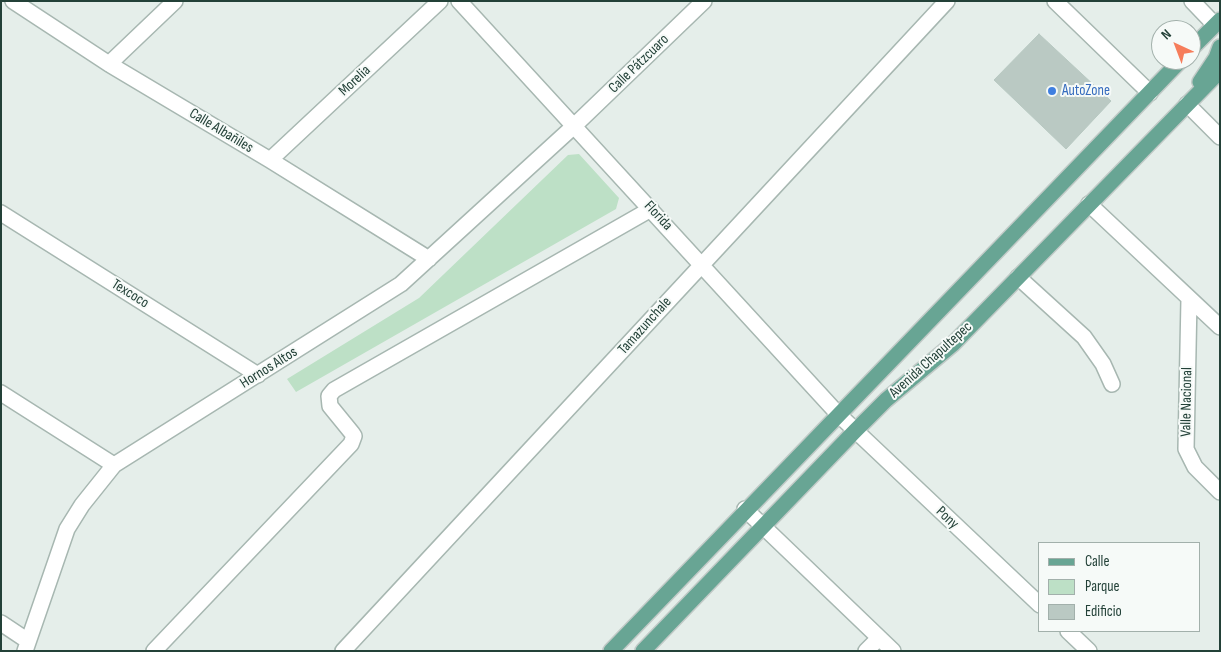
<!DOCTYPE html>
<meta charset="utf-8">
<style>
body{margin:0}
#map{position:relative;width:1221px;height:652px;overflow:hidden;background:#e5eeea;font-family:"Sofia Sans Condensed",sans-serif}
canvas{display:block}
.frame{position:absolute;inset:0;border:2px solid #234138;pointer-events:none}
.legend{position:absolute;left:1038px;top:542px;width:162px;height:90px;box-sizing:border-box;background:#f6faf8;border:1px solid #a2b0ab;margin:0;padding:6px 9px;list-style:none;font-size:15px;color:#234138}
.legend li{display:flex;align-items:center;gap:10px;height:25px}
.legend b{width:25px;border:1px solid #a2b0ab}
.north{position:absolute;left:1151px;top:20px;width:50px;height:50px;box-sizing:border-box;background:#f6faf8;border:1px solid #a2b0ab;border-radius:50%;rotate:317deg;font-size:14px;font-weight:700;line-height:20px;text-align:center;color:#234138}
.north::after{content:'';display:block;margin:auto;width:18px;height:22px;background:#f67d5b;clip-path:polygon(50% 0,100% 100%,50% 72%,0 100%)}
</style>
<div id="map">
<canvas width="1221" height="652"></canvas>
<div class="frame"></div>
<ul class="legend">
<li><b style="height:6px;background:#68a594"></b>Calle</li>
<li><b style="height:14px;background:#bde0c6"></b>Parque</li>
<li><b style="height:14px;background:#bac9c3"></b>Edificio</li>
</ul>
<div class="north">N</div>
</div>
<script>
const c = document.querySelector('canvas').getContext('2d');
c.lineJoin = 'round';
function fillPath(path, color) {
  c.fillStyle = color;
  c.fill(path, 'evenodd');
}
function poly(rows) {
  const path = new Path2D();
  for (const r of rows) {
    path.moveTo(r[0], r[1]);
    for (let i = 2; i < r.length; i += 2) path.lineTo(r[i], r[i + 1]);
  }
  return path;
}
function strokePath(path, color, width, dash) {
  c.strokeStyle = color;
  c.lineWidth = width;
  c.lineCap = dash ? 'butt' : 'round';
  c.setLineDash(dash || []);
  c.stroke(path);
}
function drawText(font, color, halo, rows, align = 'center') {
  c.font = font + ' "Sofia Sans Condensed",sans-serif';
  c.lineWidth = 4;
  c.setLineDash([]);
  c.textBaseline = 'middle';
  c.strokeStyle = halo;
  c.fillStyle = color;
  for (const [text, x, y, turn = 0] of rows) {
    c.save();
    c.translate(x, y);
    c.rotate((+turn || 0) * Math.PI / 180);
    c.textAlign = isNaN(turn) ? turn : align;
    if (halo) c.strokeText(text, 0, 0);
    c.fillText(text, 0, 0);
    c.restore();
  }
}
const green = poly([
 [579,154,619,198,616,209,296,392,287,379,419,298,568,155]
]);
const building = poly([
 [1039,34,1111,101,1066,149,994,80,1039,34]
]);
const minor = poly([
 [13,1,109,64,270,160,429,259],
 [459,1,838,414,1040,605],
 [1055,1,1150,93],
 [1192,1,1215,25],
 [109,64,175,1],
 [1187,104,1220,137],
 [270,160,440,1],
 [1089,204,1220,327],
 [1,213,258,375],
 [1018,277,1084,337,1103,364,1112,384],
 [1189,299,1186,449,1195,467,1220,492],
 [1,393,114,465],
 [745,509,893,651],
 [1,623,28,641],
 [1068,631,1089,651],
 [25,651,67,529,82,505,114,465,401,284,574,126,704,1],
 [154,651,351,444,354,436,352,433,330,406,329,396,334,390,651,209],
 [343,651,947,1],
 [866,651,879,638]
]);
const major = poly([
 [1191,49,1220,20],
 [1200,82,1216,58,1220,47],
 [611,651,1181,60],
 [643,651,855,431,886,400,953,344,1220,71]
]);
const markers = [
 [1052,91,5,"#3f7fe0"]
];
const streetNames = [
 ["Calle Pátzcuaro",639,64,-44],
 ["Morelia",355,81,-43],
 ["Calle Albañiles",221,131,31],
 ["Florida",658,216,47],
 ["Texcoco",130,294,32],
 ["Tamazunchale",645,326,-48],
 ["Avenida Chapultepec",931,360,-42],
 ["Hornos Altos",269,368,-32],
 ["Valle Nacional",1187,402,-89],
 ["Pony",947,518,43]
];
const shopNames = [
 ["AutoZone",1062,91]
];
fillPath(green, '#bde0c6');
fillPath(building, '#bac9c3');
strokePath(building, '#b7c8c1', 1);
strokePath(minor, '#a7b7b1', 18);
strokePath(major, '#c1cac7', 18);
strokePath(minor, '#fff', 15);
strokePath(major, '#68a594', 15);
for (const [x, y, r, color] of markers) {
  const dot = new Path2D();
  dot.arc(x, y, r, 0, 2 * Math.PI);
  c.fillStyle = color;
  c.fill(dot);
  strokePath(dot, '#f6faf8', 2);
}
drawText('15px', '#234138', '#f6faf8', streetNames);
drawText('15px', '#366cbe', '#f6faf8', shopNames, 'left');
</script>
